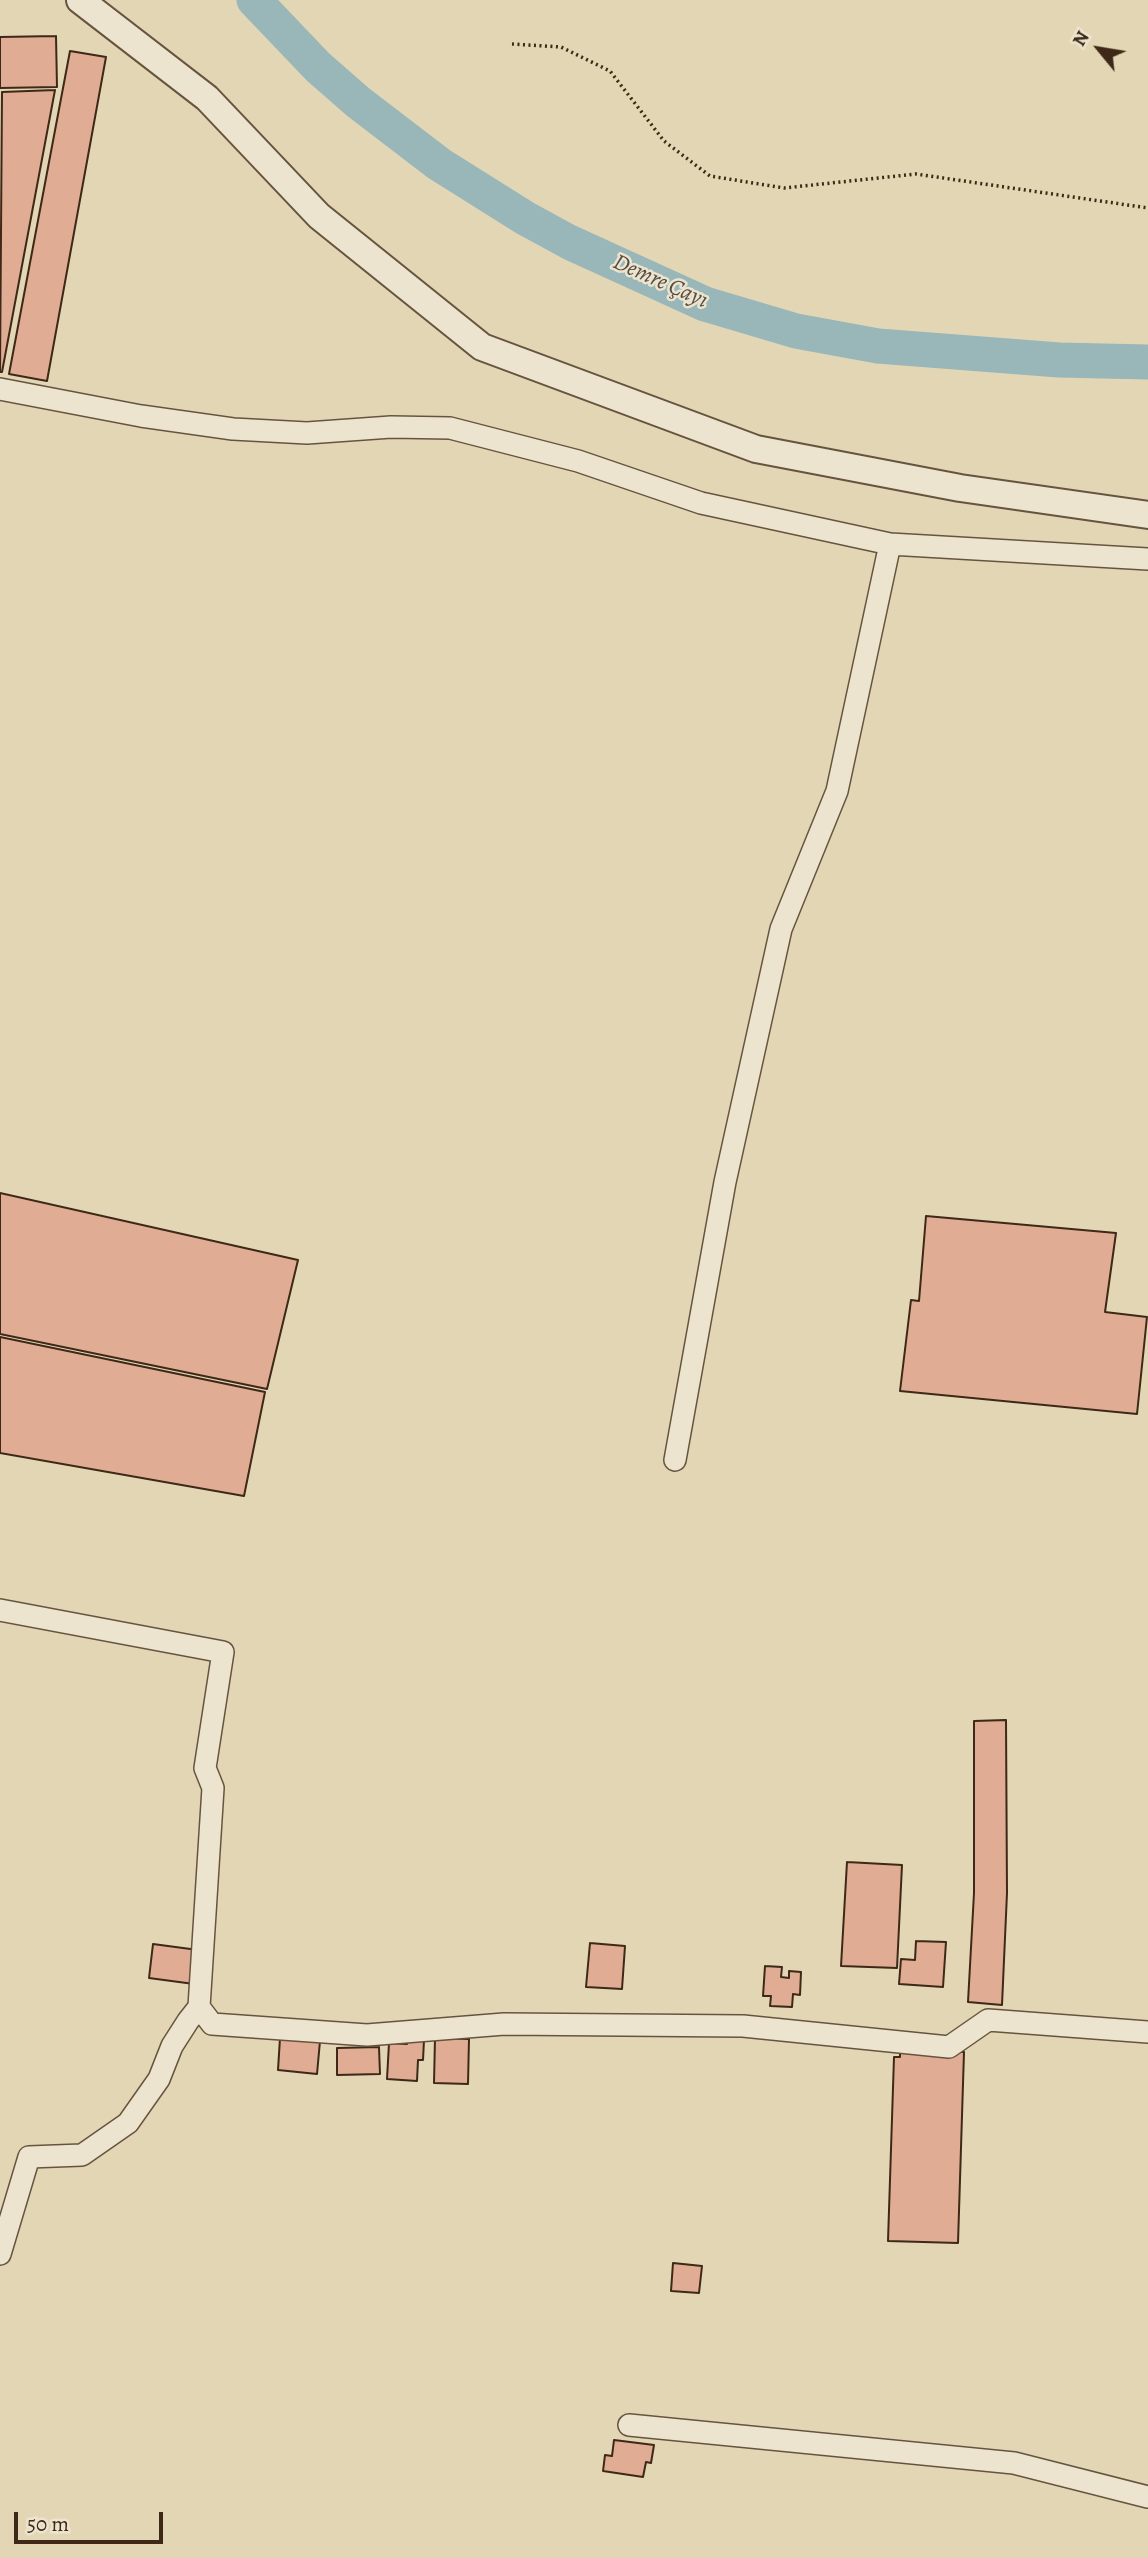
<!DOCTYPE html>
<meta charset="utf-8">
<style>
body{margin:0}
#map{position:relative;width:1148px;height:2558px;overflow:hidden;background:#e2d6b5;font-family:Alegreya,serif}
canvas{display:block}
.north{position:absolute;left:1064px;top:14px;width:70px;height:70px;-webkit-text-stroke:5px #ece4cf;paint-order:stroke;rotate:300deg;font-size:19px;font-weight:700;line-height:28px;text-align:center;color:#3e2817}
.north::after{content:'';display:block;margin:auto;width:24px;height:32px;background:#3e2817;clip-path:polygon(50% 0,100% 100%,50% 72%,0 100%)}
.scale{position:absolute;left:14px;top:2512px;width:149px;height:32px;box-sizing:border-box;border:4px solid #3e2817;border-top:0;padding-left:9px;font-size:21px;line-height:24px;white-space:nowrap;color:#3e2817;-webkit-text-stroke:5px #ece4cf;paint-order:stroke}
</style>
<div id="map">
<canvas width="1148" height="2558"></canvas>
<div class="north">N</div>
<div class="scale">50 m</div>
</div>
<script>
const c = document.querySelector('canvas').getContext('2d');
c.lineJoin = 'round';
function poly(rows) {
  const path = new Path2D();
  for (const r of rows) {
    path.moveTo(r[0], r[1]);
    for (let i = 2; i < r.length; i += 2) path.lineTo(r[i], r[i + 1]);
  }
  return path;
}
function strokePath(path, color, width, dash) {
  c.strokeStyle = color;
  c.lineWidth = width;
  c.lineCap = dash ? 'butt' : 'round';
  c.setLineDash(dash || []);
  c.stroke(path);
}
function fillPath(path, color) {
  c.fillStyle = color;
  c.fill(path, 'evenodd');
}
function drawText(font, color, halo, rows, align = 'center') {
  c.font = font + ' Alegreya,serif';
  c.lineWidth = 5;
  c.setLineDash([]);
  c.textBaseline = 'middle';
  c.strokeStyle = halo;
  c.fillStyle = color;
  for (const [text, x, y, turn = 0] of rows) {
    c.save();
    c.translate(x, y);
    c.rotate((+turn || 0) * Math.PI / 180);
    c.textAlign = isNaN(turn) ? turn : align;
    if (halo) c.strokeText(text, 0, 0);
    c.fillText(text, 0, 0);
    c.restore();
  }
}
const river = poly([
 [254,0,318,67,358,102,439,164,525,218,569,242,705,304,796,331,878,346,1059,360,1148,362]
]);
const building = poly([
 [56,36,57,87,0,88,0,37,56,36],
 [70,51,106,57,47,381,9,374,70,51],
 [55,90,2,372,0,372,2,92,55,90],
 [0,1193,298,1260,267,1389,0,1334,0,1193],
 [926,1216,1116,1233,1105,1312,1147,1317,1137,1414,900,1391,911,1300,919,1301,926,1216],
 [0,1337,265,1392,244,1496,0,1453,0,1337],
 [1006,1720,1007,1893,1002,2005,968,2002,974,1893,974,1721,1006,1720],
 [847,1862,902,1865,897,1968,841,1966,847,1862],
 [916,1941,946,1942,943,1987,899,1984,901,1959,915,1960,916,1941],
 [590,1943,625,1946,622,1989,586,1987,590,1943],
 [153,1944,198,1950,194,1984,149,1978,153,1944],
 [765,1966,782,1967,781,1977,789,1978,789,1971,801,1972,800,1995,793,1994,792,2007,770,2006,771,1996,763,1996,765,1966],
 [280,2038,320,2041,317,2074,278,2070,280,2038],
 [435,2038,469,2039,468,2084,434,2083,435,2038],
 [408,2039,424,2040,423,2060,418,2060,417,2081,387,2079,389,2043,407,2044,408,2039],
 [379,2047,380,2074,337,2075,337,2048,379,2047],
 [900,2050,964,2052,958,2243,888,2241,894,2057,900,2057,900,2050],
 [673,2263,702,2266,699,2293,671,2291,673,2263],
 [614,2440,654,2445,651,2463,646,2462,643,2477,603,2471,605,2455,612,2456,614,2440]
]);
const path = poly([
 [512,44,561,47,610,71,664,141,710,176,784,188,916,174,1148,208]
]);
const minor = poly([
 [0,389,141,416,233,429,307,433,391,427,450,428,578,461,701,503,890,544,1148,559],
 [675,1460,725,1182,781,929,837,791,890,544],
 [0,1610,223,1652,205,1768,213,1788,199,2007,212,2024,367,2035,504,2024,743,2026,949,2047,988,2020,1148,2032],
 [0,2254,29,2157,82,2155,128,2123,159,2079,172,2046,188,2021,199,2007],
 [629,2425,1014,2463,1148,2497]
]);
const tertiary = poly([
 [80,0,207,98,319,216,482,347,756,449,960,488,1148,515]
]);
const waterNames = [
 ["Demre Çayı",660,282,24]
];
strokePath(river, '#99b6b9', 35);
fillPath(building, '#e0ac93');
strokePath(building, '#3e2817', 2);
strokePath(minor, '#67543e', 24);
strokePath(tertiary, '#67543e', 30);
strokePath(path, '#3e2817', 3.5, [2, 3.5]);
strokePath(minor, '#ece4cf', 21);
strokePath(tertiary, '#ece4cf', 26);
drawText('italic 23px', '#554c40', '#ece4cf', waterNames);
</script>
